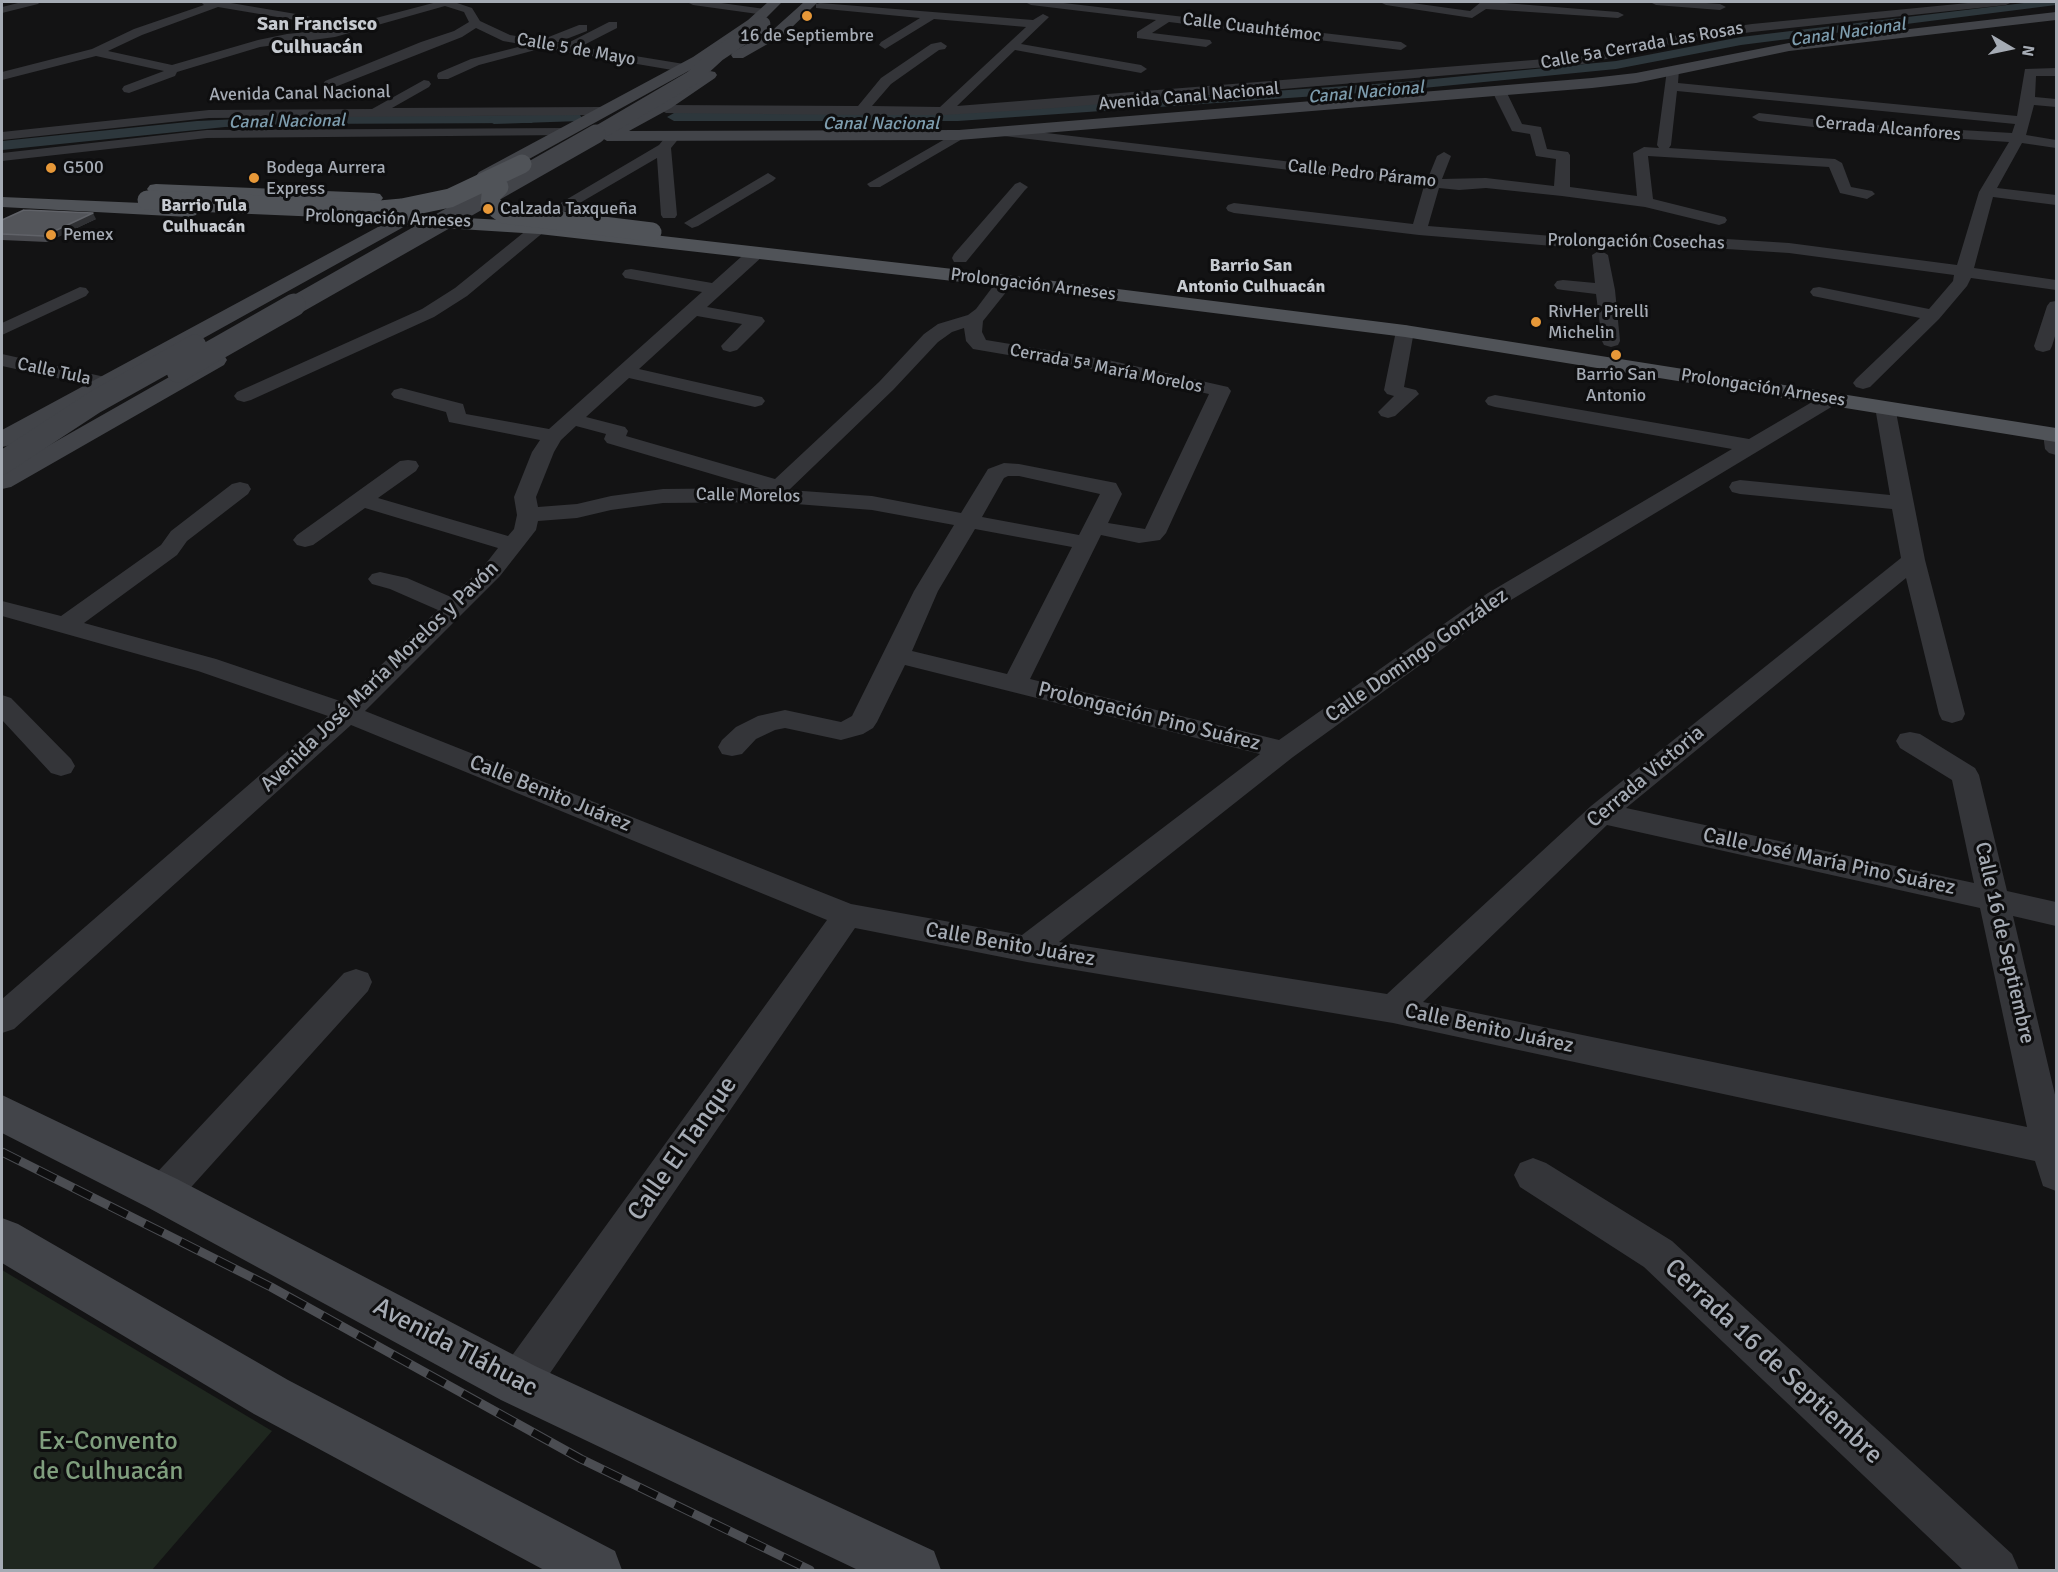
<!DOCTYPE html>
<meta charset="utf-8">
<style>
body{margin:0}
#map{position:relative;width:2058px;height:1572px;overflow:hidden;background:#131314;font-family:Signika,sans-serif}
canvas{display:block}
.frame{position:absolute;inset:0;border:3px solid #a5abb4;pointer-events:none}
.north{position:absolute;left:1980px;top:18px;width:60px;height:60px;-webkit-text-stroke:4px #0e0e0f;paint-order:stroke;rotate:99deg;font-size:16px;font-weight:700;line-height:24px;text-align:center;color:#a5abb4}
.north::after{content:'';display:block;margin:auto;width:21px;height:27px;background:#a5abb4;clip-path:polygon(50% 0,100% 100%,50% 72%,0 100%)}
</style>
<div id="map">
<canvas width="2058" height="1572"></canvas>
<div class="frame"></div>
<div class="north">N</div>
</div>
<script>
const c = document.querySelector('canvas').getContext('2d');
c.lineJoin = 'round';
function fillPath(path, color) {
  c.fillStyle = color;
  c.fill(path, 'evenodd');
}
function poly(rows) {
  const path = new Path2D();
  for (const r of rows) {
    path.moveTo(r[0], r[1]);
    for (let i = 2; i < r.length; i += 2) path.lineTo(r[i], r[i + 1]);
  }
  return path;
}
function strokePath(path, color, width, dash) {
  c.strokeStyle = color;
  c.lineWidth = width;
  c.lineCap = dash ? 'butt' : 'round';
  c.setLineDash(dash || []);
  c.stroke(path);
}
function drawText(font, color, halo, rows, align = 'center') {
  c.font = font + ' Signika,sans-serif';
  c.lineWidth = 6;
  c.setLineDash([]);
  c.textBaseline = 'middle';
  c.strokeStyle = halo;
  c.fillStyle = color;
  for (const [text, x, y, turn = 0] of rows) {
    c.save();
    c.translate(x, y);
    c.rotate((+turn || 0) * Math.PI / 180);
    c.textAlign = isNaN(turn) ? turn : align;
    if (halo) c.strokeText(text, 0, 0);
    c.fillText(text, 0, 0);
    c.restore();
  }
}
const green = poly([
 [2,1270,272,1431,152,1570,2,1570]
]);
const water = poly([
 [538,115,532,123,294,124,225,127,2,150,2,141,197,121,302,116]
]);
const canal = poly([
 [2032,2,2056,2,2056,5,1741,45,1616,69,1403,90,958,121,674,121,667,117,674,113,958,113,1403,82,1616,61,1741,37,2032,2],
 [575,114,580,115,582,118,580,121,494,124,487,120,494,116,575,114]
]);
const street = poly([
 [22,2,40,2,38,4,2,13,2,7,22,2],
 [201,2,225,2,302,15,335,23,337,26,331,30,301,21,218,7,142,35,108,51,172,65,258,40,287,34,334,29,437,2,454,2,472,8,480,21,510,35,541,40,579,25,587,25,587,31,556,43,566,44,609,22,617,22,617,28,580,47,684,64,690,68,684,72,543,48,479,65,448,79,438,79,437,76,438,73,471,59,526,45,503,41,476,28,462,37,335,87,325,87,323,84,325,81,421,42,454,31,469,22,464,12,445,6,335,37,260,47,177,72,175,76,129,93,124,92,122,89,124,86,164,71,96,56,2,80,2,72,92,49,134,29,204,5,201,2],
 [687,2,714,2,765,9,771,12,765,15,693,5,687,2],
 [1025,2,1055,2,1401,42,1407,46,1401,50,1169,22,1152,33,1210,40,1212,43,1206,47,1137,38,1137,32,1156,20,1031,5,1025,2],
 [1380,2,1405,2,1470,11,1481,2,1492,2,1618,12,1624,15,1618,18,1486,9,1472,18,1386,5,1380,2],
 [1650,2,1693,2,1720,4,1726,7,1720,10,1656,5,1650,2],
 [1978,2,2012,2,2006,5,1752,32,1688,41,1583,64,1042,109,944,115,861,115,666,113,659,109,666,105,858,106,881,78,931,44,941,42,947,46,945,49,939,50,891,84,872,106,940,107,1026,27,934,19,885,49,879,45,881,42,920,18,816,8,816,4,820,3,1033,20,1043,14,1049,17,1047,19,1021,44,1141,65,1147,69,1141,73,1015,50,957,106,1583,56,1688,33,1752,24,1978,2],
 [1673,66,1679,70,1678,83,2017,116,2025,69,2056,68,2056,76,2036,76,2035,97,2056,99,2056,107,2034,105,2026,135,2056,140,2056,148,2022,143,1997,188,2056,195,2056,205,1993,197,1974,268,2056,280,2056,290,1971,278,1967,286,1939,319,1870,387,1863,389,1856,387,1853,383,1856,379,1920,318,1813,296,1810,292,1813,288,1819,287,1929,309,1953,281,1954,275,1789,253,1680,246,1590,249,1419,235,1234,213,1228,211,1226,208,1228,205,1234,203,1413,224,1424,186,1004,136,997,132,1004,128,1428,178,1437,156,1444,152,1451,156,1442,179,1486,178,1554,186,1556,159,1536,156,1530,134,1512,131,1492,91,1499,87,1506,91,1522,124,1541,127,1547,149,1568,152,1570,155,1570,187,1637,196,1633,153,1644,147,1659,148,1657,145,1667,70,1673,66],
 [1677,91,2015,124,2012,133,1858,124,1759,113,1752,117,1759,121,1858,132,2009,142,1979,192,1957,265,1789,243,1680,236,1590,239,1428,226,1439,188,1459,190,1486,188,1562,196,1645,207,1719,225,1725,223,1727,220,1725,217,1653,199,1648,156,1829,167,1840,193,1867,199,1875,194,1872,191,1851,187,1842,163,1835,159,1669,148,1671,145,1677,91],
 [424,80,429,81,431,84,429,87,392,108,600,107,607,111,600,115,209,118,2,140,2,132,209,110,372,109,424,80],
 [564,128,571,132,569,135,207,138,2,161,2,153,207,130,564,128],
 [959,131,964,132,966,135,964,138,880,187,870,187,867,184,959,131],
 [673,133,680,137,671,148,677,215,675,218,663,218,661,215,657,158,566,211,560,213,552,208,659,145,668,134,673,133],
 [768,173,776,178,773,181,698,226,692,228,684,223,768,173],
 [1020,182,1028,187,1025,190,966,262,954,262,952,258,954,254,1015,184,1020,182],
 [539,223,547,228,545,231,467,296,434,317,251,400,244,402,237,400,234,396,237,392,422,309,455,288,533,225,539,223],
 [757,247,763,248,765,252,763,256,707,307,762,317,765,321,762,325,737,350,730,352,723,350,721,346,742,324,697,316,639,369,762,397,765,401,762,405,755,407,629,378,586,417,625,427,628,431,626,436,775,479,879,382,924,334,938,324,968,315,976,309,1000,277,1012,277,1015,281,983,321,982,332,986,340,1108,360,1228,387,1231,391,1166,533,1160,540,1139,543,1101,535,1030,679,1279,740,1488,593,1732,449,1495,407,1488,405,1485,401,1488,397,1495,395,1749,439,1824,395,1838,395,1841,399,1838,403,1506,603,1293,757,1059,942,1387,994,1591,806,1901,558,1892,509,1740,494,1732,492,1729,487,1732,482,1740,480,1890,495,1875,407,1878,403,1892,403,1895,407,1925,560,1965,714,1962,720,1952,723,1942,720,1939,714,1906,578,1626,808,1974,883,1952,780,1900,748,1896,741,1900,734,1910,732,1920,734,1975,768,1979,775,2007,891,2056,902,2056,926,2013,916,2056,1099,2056,1191,2043,1186,2035,1161,1393,1023,1027,962,855,928,533,1398,518,1404,503,1398,497,1383,503,1368,827,920,351,725,14,1029,2,1033,2,999,328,716,198,671,2,616,2,601,61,616,161,545,171,531,232,484,240,482,248,484,251,489,248,494,187,541,177,555,84,623,216,659,343,702,438,610,390,589,372,584,368,579,372,574,380,572,407,578,451,597,484,566,498,548,365,508,313,545,305,547,297,545,293,540,297,535,400,461,408,460,416,461,419,466,416,471,378,498,508,536,514,529,517,515,514,497,532,452,540,440,449,422,446,412,394,398,391,394,394,390,401,388,463,404,466,414,549,429,702,292,625,278,622,274,625,270,631,269,712,283,751,248,757,247],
 [964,328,966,341,973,349,1108,372,1209,394,1145,529,1108,523,1122,494,1116,483,1019,464,1004,463,988,469,961,513,872,496,789,490,893,390,938,342,952,332,964,328],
 [576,426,606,434,604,439,607,443,759,488,663,489,611,496,577,504,538,507,536,497,554,452,561,440,576,426],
 [1008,476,1019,476,1100,494,1079,535,982,517,1004,478,1008,476],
 [771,502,872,510,954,525,914,591,852,716,841,722,785,710,758,716,736,727,722,740,718,747,722,754,732,756,742,754,756,739,775,730,785,728,841,740,863,734,873,728,877,722,905,665,1260,754,1022,935,851,904,365,711,500,576,536,530,538,521,577,518,611,510,663,503,771,502],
 [975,529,1072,547,1007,674,912,651,938,591,975,529],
 [1607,825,1980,908,2027,1127,1423,1002,1607,825],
 [1600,250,1608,255,1615,290,1620,341,1618,345,1611,347,1604,345,1602,341,1596,294,1563,290,1557,289,1554,285,1557,281,1563,280,1595,283,1592,255,1600,250],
 [80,287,86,288,89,292,86,296,2,335,2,323,80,287],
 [2056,301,2056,333,2052,346,2050,350,2043,352,2036,350,2034,346,2047,306,2050,302,2056,301],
 [1405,325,1412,327,1414,331,1404,387,1416,390,1419,394,1395,416,1388,418,1381,416,1378,412,1394,396,1387,394,1384,390,1396,331,1398,327,1405,325],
 [2,354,114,379,117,383,114,387,107,389,2,366,2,354],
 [2053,428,2056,429,2056,455,2049,453,2045,449,2043,434,2046,430,2053,428],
 [2,695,11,698,71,759,75,766,71,773,61,776,51,773,2,720,2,695],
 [356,969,368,973,372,982,368,991,175,1205,162,1210,149,1205,143,1193,149,1181,344,973,356,969],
 [1533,1158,1546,1163,1672,1241,2012,1554,2019,1570,1963,1570,1644,1267,1520,1187,1514,1175,1520,1163,1533,1158]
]);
const secondary = poly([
 [768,2,782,2,758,26,703,63,491,180,485,181,479,180,476,176,479,172,693,57,748,20,768,2],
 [804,2,818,2,785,34,743,58,733,58,731,55,733,52,775,28,804,2],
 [2056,12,2056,20,1789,51,1636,83,1592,88,959,140,607,141,599,136,710,71,715,72,717,75,715,78,671,108,629,131,959,130,1592,78,1636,73,1789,43,2056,12],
 [402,214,409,216,411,220,409,224,11,445,2,447,2,430,402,214],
 [216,353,224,355,227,360,224,365,11,487,2,489,2,472,208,355,216,353],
 [2,1095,177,1179,535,1366,934,1551,941,1570,858,1570,501,1400,147,1207,2,1133,2,1095],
 [2,1218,18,1224,288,1380,615,1551,622,1570,544,1570,254,1414,2,1263,2,1218]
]);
const primary = poly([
 [156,184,374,193,380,194,383,198,380,202,374,203,150,193,147,189,150,185,156,184],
 [2,197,189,205,196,207,198,211,196,215,189,217,2,207,2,197],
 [339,211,539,222,1006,275,1405,325,2056,428,2056,442,1405,337,1006,287,539,234,332,221,330,217,332,213,339,211]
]);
const rail = poly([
 [2,1152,271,1287,581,1459,810,1570]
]);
const secondaryBridgeFar2 = poly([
 [593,136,692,78,718,54,763,24]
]);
const secondaryBridgeFar1 = poly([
 [292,307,596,134]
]);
const secondaryBridge = poly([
 [178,371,294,305],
 [2,463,95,402,195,346]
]);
const primaryBridge = poly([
 [499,187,491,195,490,204,504,214,652,232],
 [147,200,380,210,402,208,450,198,522,164]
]);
const wall = poly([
 [96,219,47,242,2,240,2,220]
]);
const shadedWall = poly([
 [93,213,96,219,47,242,44,236]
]);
const building = poly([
 [24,210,93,213,44,236,2,234,2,220,24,210]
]);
const markers = [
 [807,16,6,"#e79838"],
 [51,168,6,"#e79838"],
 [254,178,6,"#e79838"],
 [488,209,6,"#e79838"],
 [51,235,6,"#e79838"],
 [1536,322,6,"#e79838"],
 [1616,355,6,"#e79838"]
];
const farStreetnames = [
 ["Calle Cuauhtémoc",1252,28,7],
 ["Calle 5a Cerrada Las Rosas",1642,46,-10],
 ["Calle 5 de Mayo",576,50,10],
 ["Avenida Canal Nacional",300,94,-1],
 ["Avenida Canal Nacional",1189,97,-5],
 ["Cerrada Alcanfores",1888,129,5],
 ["Calle Pedro Páramo",1362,174,6],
 ["Prolongación Arneses",388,219,2],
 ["Prolongación Cosechas",1636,242,1],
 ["Prolongación Arneses",1033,285,7],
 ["Cerrada 5ª María Morelos",1106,369,11],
 ["Calle Tula",54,372,12],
 ["Prolongación Arneses",1763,388,9],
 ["Calle Morelos",748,496,1]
];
const farWaternames = [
 ["Canal Nacional",1848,33,-8],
 ["Canal Nacional",1366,93,-5],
 ["Canal Nacional",287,122,-1],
 ["Canal Nacional",881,124]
];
const farPoinames = [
 ["16 de Septiembre",807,36,"center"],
 ["G500",63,168],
 ["Bodega Aurrera",266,168],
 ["Express",266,189],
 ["Calzada Taxqueña",500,209],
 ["Pemex",63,235],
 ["RivHer Pirelli",1548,312],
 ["Michelin",1548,333],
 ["Barrio San",1616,375,"center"],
 ["Antonio",1616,396,"center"]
];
const farNeighbourhoodnames = [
 ["Barrio Tula",204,206],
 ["Culhuacán",204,227],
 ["Barrio San",1251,266],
 ["Antonio Culhuacán",1251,287]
];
const farQuarternames = [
 ["San Francisco",317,25],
 ["Culhuacán",317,48]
];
const streetNames = [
 ["Calle Domingo González",1417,656,-35],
 ["Avenida José María Morelos y Pavón",380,677,-44],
 ["Prolongación Pino Suárez",1149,717,14],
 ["Cerrada Victoria",1646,777,-40],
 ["Calle Benito Juárez",550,794,22],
 ["Calle José María Pino Suárez",1829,862,12],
 ["Calle 16 de Septiembre",2004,943,77],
 ["Calle Benito Juárez",1010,945,10],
 ["Calle Benito Juárez",1489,1029,12]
];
const nearStreetnames = [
 ["Calle El Tanque",683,1149,-55],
 ["Avenida Tláhuac",455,1348,28],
 ["Cerrada 16 de Septiembre",1773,1362,43]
];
const nearParknames = [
 ["Ex-Convento",108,1442],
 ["de Culhuacán",108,1472]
];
fillPath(green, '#1f271f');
fillPath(water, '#2d373c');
fillPath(canal, '#2d373c');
fillPath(street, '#343539');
fillPath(secondary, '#424449');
fillPath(primary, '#505358');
strokePath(rail, '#4b4d52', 9);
strokePath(rail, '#0e0e0f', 7, [20]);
strokePath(secondaryBridgeFar2, '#424449', 15);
strokePath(secondaryBridgeFar1, '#424449', 19);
strokePath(secondaryBridge, '#424449', 23);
strokePath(primaryBridge, '#505358', 19);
fillPath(wall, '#494a4f');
fillPath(shadedWall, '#2f3033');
fillPath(building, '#53555a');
strokePath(building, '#606268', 1.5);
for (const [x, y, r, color] of markers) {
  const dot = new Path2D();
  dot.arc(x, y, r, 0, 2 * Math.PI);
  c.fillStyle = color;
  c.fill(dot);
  strokePath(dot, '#0e0e0f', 2);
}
drawText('18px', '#a5abb4', '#0e0e0f', farStreetnames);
drawText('italic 18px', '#7d9cad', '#0e0e0f', farWaternames);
drawText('18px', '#a5abb4', '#0e0e0f', farPoinames, 'left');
drawText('bold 18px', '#c6cad0', '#0e0e0f', farNeighbourhoodnames);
drawText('bold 20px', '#c6cad0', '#0e0e0f', farQuarternames);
drawText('21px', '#a5abb4', '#0e0e0f', streetNames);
drawText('26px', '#a5abb4', '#0e0e0f', nearStreetnames);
drawText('26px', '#7f9e7d', '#0e0e0f', nearParknames);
</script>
